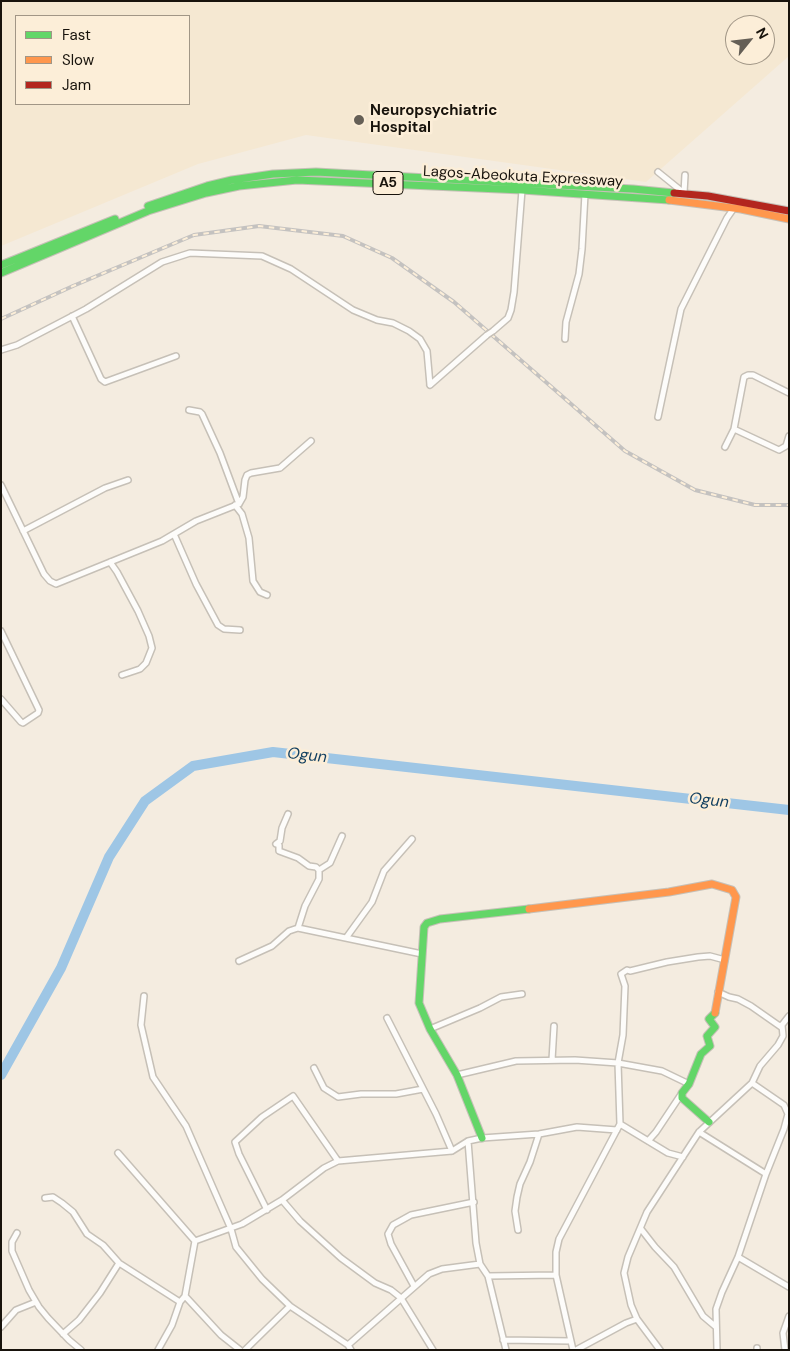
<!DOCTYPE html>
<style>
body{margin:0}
#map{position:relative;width:790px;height:1351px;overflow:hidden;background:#f4ece0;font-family:"DM Sans",sans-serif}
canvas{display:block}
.frame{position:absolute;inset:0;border:2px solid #18130c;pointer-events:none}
.legend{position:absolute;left:15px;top:15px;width:175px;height:90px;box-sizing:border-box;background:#fceed8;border:1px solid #a19686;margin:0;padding:6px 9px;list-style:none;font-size:15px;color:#18130c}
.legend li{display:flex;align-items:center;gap:10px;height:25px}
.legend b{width:25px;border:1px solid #a19686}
.north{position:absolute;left:725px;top:15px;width:50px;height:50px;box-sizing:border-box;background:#fceed8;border:1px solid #a19686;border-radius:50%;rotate:61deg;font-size:14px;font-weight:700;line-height:20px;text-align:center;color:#18130c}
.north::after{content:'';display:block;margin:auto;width:18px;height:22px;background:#655f56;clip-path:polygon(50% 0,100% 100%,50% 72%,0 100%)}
</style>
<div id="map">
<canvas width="790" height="1351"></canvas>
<div class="frame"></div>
<ul class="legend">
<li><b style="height:6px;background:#63d668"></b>Fast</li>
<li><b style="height:6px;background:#ff974d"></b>Slow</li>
<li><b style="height:6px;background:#b3261e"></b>Jam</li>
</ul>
<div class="north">N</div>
</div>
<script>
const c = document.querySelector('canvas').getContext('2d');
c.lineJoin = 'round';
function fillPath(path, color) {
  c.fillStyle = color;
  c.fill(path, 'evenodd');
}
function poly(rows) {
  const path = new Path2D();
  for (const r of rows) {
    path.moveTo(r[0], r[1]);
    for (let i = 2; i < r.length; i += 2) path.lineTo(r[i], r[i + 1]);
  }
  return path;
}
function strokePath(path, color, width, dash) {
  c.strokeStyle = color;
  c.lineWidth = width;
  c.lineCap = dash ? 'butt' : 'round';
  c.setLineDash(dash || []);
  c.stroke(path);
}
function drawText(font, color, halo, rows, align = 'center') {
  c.font = font + ' "DM Sans",sans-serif';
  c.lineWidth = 5;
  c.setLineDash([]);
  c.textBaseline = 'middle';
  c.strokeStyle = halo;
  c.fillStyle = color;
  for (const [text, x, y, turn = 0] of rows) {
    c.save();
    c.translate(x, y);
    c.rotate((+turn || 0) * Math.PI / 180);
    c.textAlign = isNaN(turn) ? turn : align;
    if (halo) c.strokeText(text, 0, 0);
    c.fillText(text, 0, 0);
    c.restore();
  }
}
const built = poly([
 [1,1,789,1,789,56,646,182,306,135,198,164,1,246],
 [16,16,189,16,189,104,16,104],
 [735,25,765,25,765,55,735,55]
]);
const river = poly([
 [1,1075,61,968,109,857,145,801,193,766,273,752,789,810]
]);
const street = poly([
 [658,172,684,193,685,175],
 [72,316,101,379,105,382,176,356],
 [493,331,508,318,511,310,514,292,522,190],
 [565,339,566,322,579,274,582,249,585,194],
 [1,350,17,345,86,309,162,262,190,253,262,256,291,269,353,310,377,320,393,323,409,331,420,339,427,351,430,385],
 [430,385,487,335],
 [189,410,200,412,202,414,220,453,239,504],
 [658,417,681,309,727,218,734,208],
 [734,429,779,450,786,446,789,436],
 [725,447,734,429,744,377,748,375,753,375,789,393],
 [1,485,44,574,50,581,56,584,162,541,196,521,239,504,243,497,245,480,247,475,251,473,280,468,311,441],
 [235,505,242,514,249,538,253,581,260,592,267,595],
 [23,531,105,488,128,480],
 [174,534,196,584,218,625,224,629,240,630],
 [110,562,117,572,138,611,149,636,152,648,146,663,140,669,122,675],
 [1,631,39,710,38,713,23,723,21,722,1,699],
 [288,814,282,828,280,841,276,844,279,845,279,851,298,858,309,866,316,867,319,870],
 [298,928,422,954],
 [346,938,372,902,384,871,412,839],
 [239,961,272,946,289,931,298,928,305,906,319,879,319,870,330,863,342,836],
 [718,992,729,997,738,999,751,1006,781,1027,781,1025],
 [144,996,141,1025,153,1077,186,1126,231,1229,236,1247,262,1279,290,1306,348,1345,351,1350],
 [387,1018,436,1114,452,1151],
 [430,1029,480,1008,501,997,522,994],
 [552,1060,554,1026],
 [314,1068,324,1088,338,1097,361,1094,396,1094,423,1089],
 [457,1075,516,1061,575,1060,618,1063,623,1035,625,986,621,974,627,970,630,971,667,962,698,957,710,956,725,960],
 [752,1083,784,1105,788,1114,784,1129,766,1174],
 [620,1124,668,1153,683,1157],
 [699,1132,766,1174,738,1257,722,1292,716,1309,717,1350],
 [468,1141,476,1243,480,1264,488,1276,506,1350],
 [648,1141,656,1132,682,1093],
 [118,1153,195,1241,242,1224,282,1200,324,1168,338,1161,452,1151,468,1141,482,1138,539,1134,577,1127,617,1130],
 [45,1198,53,1197,62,1203,73,1212,87,1234,103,1245,119,1263,180,1302],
 [282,1200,300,1221,341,1258,375,1283,391,1290,401,1298,433,1350],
 [267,1210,239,1154,235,1142,262,1117,293,1096,338,1161],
 [641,1229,655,1247,674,1267,703,1316,716,1327],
 [518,1230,515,1211,517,1197,520,1184,530,1162,539,1134],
 [17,1233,12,1242,12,1251,29,1290,39,1307,48,1318,69,1340,81,1350],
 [738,1257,789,1287],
 [488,1276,556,1275],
 [414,1286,391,1244,388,1234,393,1225,411,1215,474,1202],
 [185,1296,221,1335,240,1350],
 [1,1327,16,1310,36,1302],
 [63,1334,79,1320,100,1293,119,1263],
 [503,1340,571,1341],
 [348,1345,429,1274,442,1269,480,1264],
 [757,1348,757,1350],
 [158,1350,172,1325,180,1302,185,1296,195,1241],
 [245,1350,290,1306],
 [573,1350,556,1275,556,1252,559,1239,620,1124,618,1063,662,1071,689,1084],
 [576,1350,626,1323,637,1319],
 [660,1350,637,1319,631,1305,624,1273,628,1257,647,1212,699,1132,752,1083,760,1066,778,1045,783,1036,782,1025,789,1016],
 [785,1350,783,1333,789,1316]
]);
const fast = poly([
 [148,206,207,186,232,180,273,174,316,172,633,189,674,193],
 [1,265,115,219],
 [1,273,148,211,206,193,239,186,297,180,522,190,669,200],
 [709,1122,682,1098,682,1093,689,1084,701,1054,710,1046,707,1036,715,1027,709,1019,715,1013],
 [482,1138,457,1075,430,1029,419,1003,424,927,427,923,440,919,529,909]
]);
const slow = poly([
 [669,200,741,209,789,219],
 [529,909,669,892,712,884,732,890,736,897,715,1013]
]);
const jam = poly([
 [674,193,708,196,789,211]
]);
const rail = poly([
 [1,319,73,286,194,235,259,226,343,236,392,258,454,302,625,451,695,490,755,505,789,505]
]);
const streetBridge = poly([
 [487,335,493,331]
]);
const markers = [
 [359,120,6,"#655f56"]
];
const shields = [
 [388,183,30]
];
const shieldNames = [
 ["A5",388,183]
];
const poiNames = [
 ["Neuropsychiatric",370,111],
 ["Hospital",370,128]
];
const streetNames = [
 ["Lagos-Abeokuta Expressway",523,177,3]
];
const waterNames = [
 ["Ogun",307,756,6],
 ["Ogun",709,801,6]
];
fillPath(built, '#f5e8d2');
strokePath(river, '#9ec6e5', 10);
strokePath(street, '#c6c0b7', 8);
strokePath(fast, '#c6c0b7', 9);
strokePath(slow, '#c6c0b7', 9);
strokePath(jam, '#c6c0b7', 9);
strokePath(street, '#fdfcfa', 5);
strokePath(fast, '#63d668', 7);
strokePath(slow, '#ff974d', 7);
strokePath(jam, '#b3261e', 7);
strokePath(rail, '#c4c2c0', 4);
strokePath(rail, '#fceed8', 2, [5.5]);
strokePath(streetBridge, '#c6c0b7', 8, []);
strokePath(streetBridge, '#fdfcfa', 5);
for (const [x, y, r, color] of markers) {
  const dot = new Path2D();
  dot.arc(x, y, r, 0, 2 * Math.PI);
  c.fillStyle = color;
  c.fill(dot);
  strokePath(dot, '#fceed8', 2);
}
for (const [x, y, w] of shields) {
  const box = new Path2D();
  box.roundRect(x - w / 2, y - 11.5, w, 23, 4);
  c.fillStyle = '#fceed8';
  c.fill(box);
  strokePath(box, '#18130c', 1);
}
drawText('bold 14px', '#18130c', null, shieldNames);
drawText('bold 15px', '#18130c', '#fceed8', poiNames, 'left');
drawText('15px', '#18130c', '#fceed8', streetNames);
drawText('italic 16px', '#103e5f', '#fceed8', waterNames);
</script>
